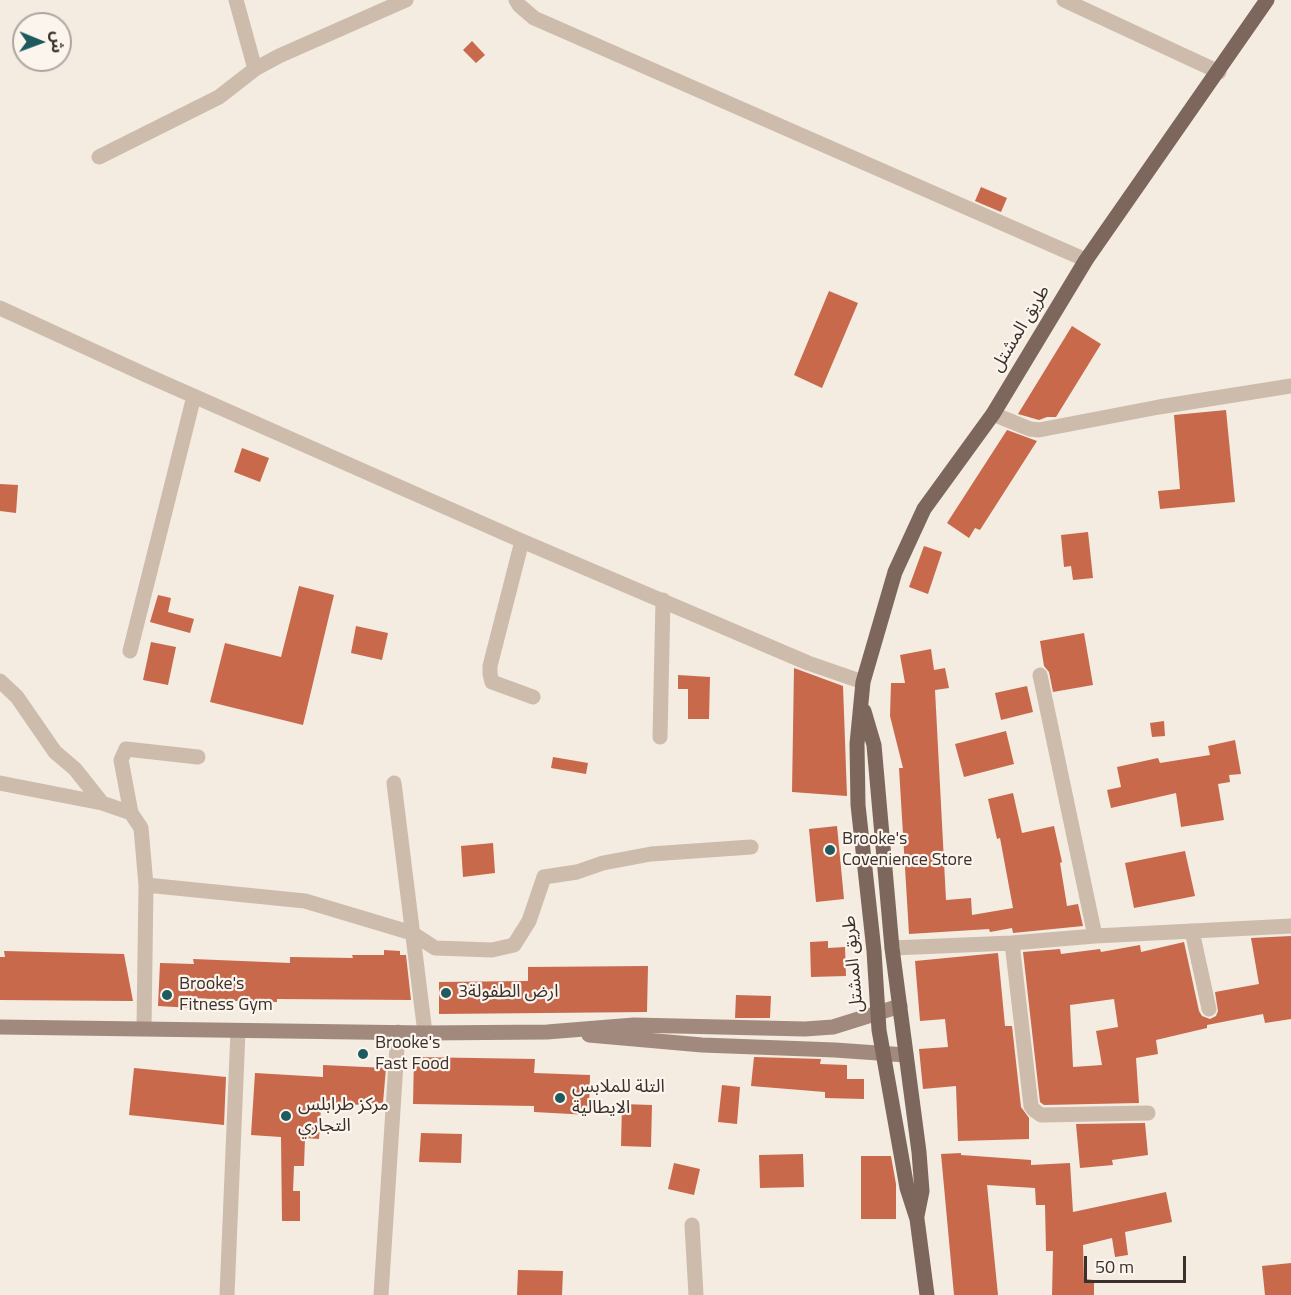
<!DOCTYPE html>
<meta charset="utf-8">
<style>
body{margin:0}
#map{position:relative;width:1291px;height:1295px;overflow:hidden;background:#f4ebe1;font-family:"Titillium Web","Noto Sans Arabic",sans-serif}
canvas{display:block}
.north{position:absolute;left:12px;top:12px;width:60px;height:60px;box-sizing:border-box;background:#fbf5ee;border:2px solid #aea6a0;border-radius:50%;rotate:91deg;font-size:16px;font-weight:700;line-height:24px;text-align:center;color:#3b302b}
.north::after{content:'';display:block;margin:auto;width:21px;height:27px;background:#1f5a5e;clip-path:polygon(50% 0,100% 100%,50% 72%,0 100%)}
.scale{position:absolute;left:1084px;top:1256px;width:102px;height:27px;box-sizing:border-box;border:3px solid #3b302b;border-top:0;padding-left:8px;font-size:18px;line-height:21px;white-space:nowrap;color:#3b302b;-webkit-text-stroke:4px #fbf5ee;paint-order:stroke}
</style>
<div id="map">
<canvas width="1291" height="1295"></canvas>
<div class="north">ش</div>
<div class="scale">50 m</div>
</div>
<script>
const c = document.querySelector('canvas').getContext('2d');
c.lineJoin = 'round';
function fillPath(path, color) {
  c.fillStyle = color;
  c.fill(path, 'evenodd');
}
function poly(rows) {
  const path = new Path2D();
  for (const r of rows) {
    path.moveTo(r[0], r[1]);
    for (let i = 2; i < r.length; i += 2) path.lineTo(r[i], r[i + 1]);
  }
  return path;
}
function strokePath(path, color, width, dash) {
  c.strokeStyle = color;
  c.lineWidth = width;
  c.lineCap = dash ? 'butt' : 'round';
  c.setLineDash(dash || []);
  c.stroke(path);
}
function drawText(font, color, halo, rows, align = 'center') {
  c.font = font + ' "Titillium Web","Noto Sans Arabic",sans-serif';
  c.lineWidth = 4.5;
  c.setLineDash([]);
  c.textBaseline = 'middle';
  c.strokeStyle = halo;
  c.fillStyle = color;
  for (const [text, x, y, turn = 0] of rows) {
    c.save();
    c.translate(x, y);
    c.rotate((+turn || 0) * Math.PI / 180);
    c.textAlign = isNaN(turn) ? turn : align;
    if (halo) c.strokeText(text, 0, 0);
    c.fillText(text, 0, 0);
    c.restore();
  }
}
const building = poly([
 [472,41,485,55,476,63,463,50],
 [981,187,1007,198,1001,212,975,201],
 [829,291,858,303,822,388,794,375],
 [1072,326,1101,344,1056,417,1047,417,1039,420,1018,414],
 [1226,410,1235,502,1160,509,1158,491,1180,489,1174,415],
 [1007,430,1037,441,980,530,975,528,969,538,947,523],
 [242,448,269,458,260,482,234,472],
 [0,484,18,485,16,513,0,511],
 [1088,532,1093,578,1073,580,1071,566,1064,567,1061,535],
 [924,546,942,552,928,594,909,587],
 [299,586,334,595,303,725,210,702,225,643,281,657],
 [158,595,171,598,168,612,194,619,190,633,150,622],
 [356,626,388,633,382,660,351,653],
 [1084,633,1093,685,1053,692,1049,672,1044,666,1040,641],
 [151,642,176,647,168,685,143,680],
 [931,649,934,670,945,668,949,688,935,690,946,900,971,898,972,915,1013,908,1000,838,997,839,988,799,1013,793,1022,833,1054,826,1062,862,1060,863,1067,906,1078,904,1083,926,1013,933,1012,928,990,932,989,929,909,934,899,768,903,768,890,716,891,683,905,683,900,655],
 [794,668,843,686,847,796,792,792],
 [678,675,710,677,709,719,688,719,688,689,678,689],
 [1027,686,1033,712,1001,720,995,693],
 [1164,721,1165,736,1152,737,1150,723],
 [1006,731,1014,764,964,777,955,744],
 [1235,740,1241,774,1229,775,1230,782,1218,784,1224,820,1181,827,1176,793,1111,808,1107,790,1121,787,1117,767,1158,758,1160,763,1210,755,1208,746],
 [553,757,588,763,586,774,551,768],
 [837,826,844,899,816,902,809,829],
 [493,843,495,873,463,877,461,846],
 [1185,851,1195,896,1134,908,1125,863],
 [1291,936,1291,1019,1265,1023,1263,1014,1207,1025,1207,1028,1156,1040,1158,1054,1136,1058,1139,1103,1044,1105,1040,1102,1023,952,1060,949,1061,954,1100,949,1101,952,1140,945,1141,952,1184,942,1199,1011,1202,1016,1210,1019,1216,1016,1218,1011,1215,992,1259,984,1251,938],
 [1114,999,1118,1027,1096,1031,1102,1065,1073,1067,1070,1005],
 [828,941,828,948,845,947,846,976,811,977,810,942],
 [384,950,400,951,400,955,406,955,411,1000,277,999,277,1002,234,1001,234,1006,214,1005,214,999,192,998,192,1008,158,1006,160,963,194,964,193,959,290,963,290,957,353,958,352,955,384,955],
 [4,951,124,954,133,1001,0,1000,0,957,5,957],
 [998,953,1005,1026,1012,1026,1021,1107,1029,1118,1029,1139,958,1141,956,1086,923,1089,919,1049,948,1047,945,1019,920,1021,915,961],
 [648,966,647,1012,439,1014,439,982,528,981,528,967],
 [736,995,771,996,770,1018,735,1018],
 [414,1057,535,1059,534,1073,590,1075,589,1115,534,1112,534,1106,413,1104],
 [754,1057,821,1059,820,1064,847,1065,847,1079,864,1079,864,1099,825,1098,825,1092,751,1086],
 [323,1065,386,1068,383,1103,321,1107,319,1139,305,1138,304,1166,294,1166,293,1191,300,1191,300,1221,282,1221,281,1137,251,1135,255,1073,323,1077],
 [134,1068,226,1077,224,1125,129,1115],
 [722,1085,740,1087,737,1124,718,1122],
 [622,1104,652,1105,651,1147,621,1146],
 [1145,1123,1148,1155,1112,1160,1113,1165,1080,1168,1076,1124],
 [421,1133,462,1134,461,1163,419,1162],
 [961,1153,961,1155,1031,1160,1031,1165,1070,1163,1073,1212,1166,1192,1172,1222,1125,1232,1128,1255,1115,1257,1112,1238,1083,1245,1084,1279,1094,1280,1094,1295,1052,1295,1053,1251,1046,1251,1045,1205,1036,1205,1035,1188,987,1185,998,1295,954,1295,941,1154],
 [803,1154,804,1187,760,1188,759,1155],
 [861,1156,891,1156,896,1184,896,1219,861,1219],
 [674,1163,700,1169,694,1195,668,1189],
 [1291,1263,1291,1295,1265,1295,1262,1266],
 [518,1270,563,1271,562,1295,517,1295]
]);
const street = poly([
 [236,0,255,69],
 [516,0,519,5,534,18,1086,260],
 [1064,0,1219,72],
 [99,157,219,97,255,69,279,56,406,0],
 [0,308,146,375,522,541,808,663,863,682],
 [993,414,1030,429,1039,430,1159,407,1291,386],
 [522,541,490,666,490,674,492,682,533,697],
 [130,651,194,396],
 [1040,675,1095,936],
 [0,681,17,697,55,752,75,769,102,803],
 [660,737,663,600],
 [0,783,102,803,131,813],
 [394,783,425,1033],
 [146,885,305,901,412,933,435,948,492,950,514,945,529,921,544,877,577,872,603,863,651,854,751,847],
 [1192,931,1209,1009],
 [1012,943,1031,1106,1034,1110,1041,1115,1148,1113],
 [892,948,1012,943,1095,936,1291,926],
 [144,1028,146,885,141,828,131,813,121,760,126,749,198,757],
 [692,1225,696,1295],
 [227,1295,238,1031],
 [381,1295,398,1032]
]);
const secondary = poly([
 [0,1027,425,1033,547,1032,634,1025,805,1029,833,1027,900,1006],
 [589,1035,702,1045,835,1050,906,1055]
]);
const primary = poly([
 [864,711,874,745,892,948,919,1152,922,1191,917,1216],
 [927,1295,917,1219,907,1188,879,1030,874,951,858,805,857,744,863,682,895,572,924,509,993,414,1086,260,1267,0]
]);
const markers = [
 [830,850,6,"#1f5a5e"],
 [446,993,6,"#1f5a5e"],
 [167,995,6,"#1f5a5e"],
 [363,1054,6,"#1f5a5e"],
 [560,1098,6,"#1f5a5e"],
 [286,1116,6,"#1f5a5e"]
];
const streetNames = [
 ["طريق المشتل",1021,329,-59],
 ["طريق المشتل",854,964,-95]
];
const poiNames = [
 ["Brooke's",842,840],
 ["Covenience Store",842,861],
 ["Brooke's",179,985],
 ["Fitness Gym",179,1006],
 ["ارض الطفولة3",458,993],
 ["Brooke's",375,1044],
 ["Fast Food",375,1065],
 ["التلة للملابس",572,1088],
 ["الايطالية",572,1109],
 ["مركز طرابلس",298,1106],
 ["التجاري",298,1127]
];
fillPath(building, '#c8694b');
strokePath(street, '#cdbbac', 15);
strokePath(secondary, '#a18a7d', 15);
strokePath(primary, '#7d675c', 15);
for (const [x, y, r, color] of markers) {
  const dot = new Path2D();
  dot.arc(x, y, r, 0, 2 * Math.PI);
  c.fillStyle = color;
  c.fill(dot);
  strokePath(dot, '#fbf5ee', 2);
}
drawText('18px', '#3b302b', '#fbf5ee', streetNames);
drawText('18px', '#3b302b', '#fbf5ee', poiNames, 'left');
</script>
